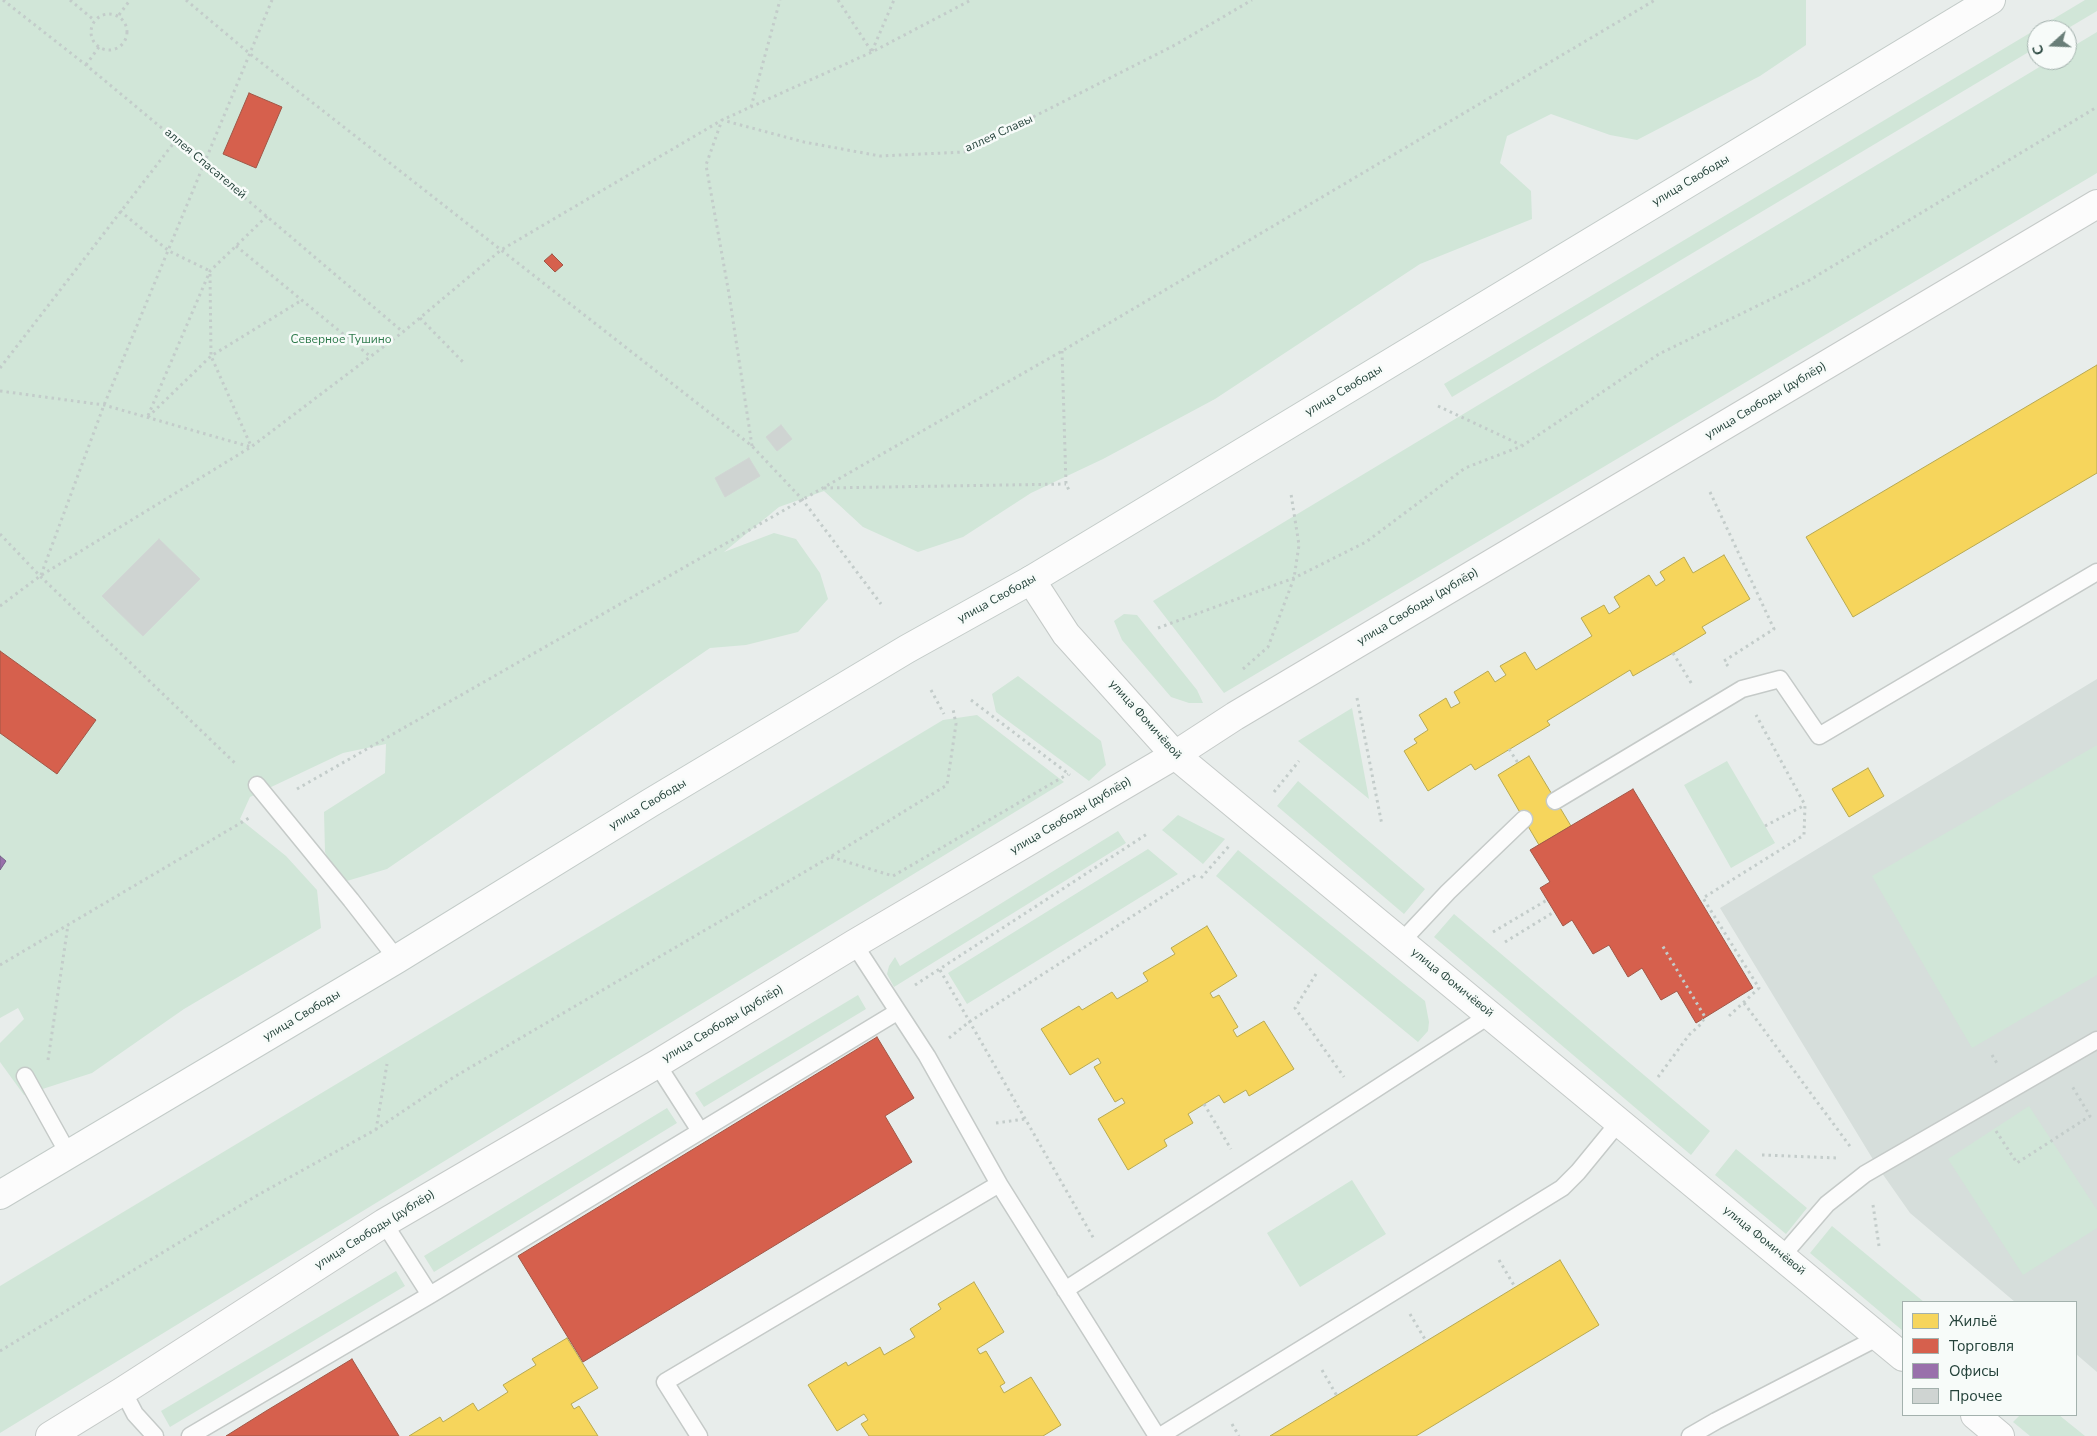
<!DOCTYPE html>
<meta charset="utf-8">
<style>
body{margin:0}
#map{position:relative;width:2097px;height:1436px;overflow:hidden;background:#e8edeb;font-family:"Nunito Sans",sans-serif}
canvas{display:block}
.legend{position:absolute;left:1902px;top:1301px;width:175px;height:115px;box-sizing:border-box;background:#f7fbf9;border:1px solid #a3b1ad;margin:0;padding:6px 9px;list-style:none;font-size:15px;color:#24423a}
.legend li{display:flex;align-items:center;gap:10px;height:25px}
.legend b{width:25px;border:1px solid #a3b1ad}
.north{position:absolute;left:2027px;top:20px;width:50px;height:50px;box-sizing:border-box;background:#f7fbf9;border:1px solid #a3b1ad;border-radius:50%;rotate:250deg;font-size:14px;font-weight:700;line-height:20px;text-align:center;color:#24423a}
.north::after{content:'';display:block;margin:auto;width:18px;height:22px;background:#697e78;clip-path:polygon(50% 0,100% 100%,50% 72%,0 100%)}
</style>
<div id="map">
<canvas width="2097" height="1436"></canvas>
<ul class="legend">
<li><b style="height:14px;background:#f6d55c"></b>Жильё</li>
<li><b style="height:14px;background:#d6604d"></b>Торговля</li>
<li><b style="height:14px;background:#9970ab"></b>Офисы</li>
<li><b style="height:14px;background:#cfd4d2"></b>Прочее</li>
</ul>
<div class="north">С</div>
</div>
<script>
const c = document.querySelector('canvas').getContext('2d');
c.lineJoin = 'round';
function fillPath(path, color) {
  c.fillStyle = color;
  c.fill(path, 'evenodd');
}
function poly(rows) {
  const path = new Path2D();
  for (const r of rows) {
    if (r.length === 3) {
      path.moveTo(r[0] + r[2], r[1]);
      path.arc(r[0], r[1], r[2], 0, 2 * Math.PI);
      continue;
    }
    path.moveTo(r[0], r[1]);
    for (let i = 2; i < r.length; i += 2) path.lineTo(r[i], r[i + 1]);
  }
  return path;
}
function strokePath(path, color, width, dash) {
  c.strokeStyle = color;
  c.lineWidth = width;
  c.lineCap = dash ? 'butt' : 'round';
  c.setLineDash(dash || []);
  c.stroke(path);
}
function drawText(font, color, halo, rows, align = 'center') {
  c.font = font + ' "Nunito Sans",sans-serif';
  c.lineWidth = 5;
  c.setLineDash([]);
  c.textBaseline = 'middle';
  c.strokeStyle = halo;
  c.fillStyle = color;
  for (const [text, x, y, turn = 0] of rows) {
    c.save();
    c.translate(x, y);
    c.rotate((+turn || 0) * Math.PI / 180);
    c.textAlign = isNaN(turn) ? turn : align;
    if (halo) c.strokeText(text, 0, 0);
    c.fillText(text, 0, 0);
    c.restore();
  }
}
const built = poly([
 [2097,679,2097,1372,2076,1354,2076,1302,2015,1302,1910,1213,1877,1166,1720,908]
]);
const green = poly([
 [0,0,1806,0,1806,45,1760,76,1637,140,1610,135,1551,114,1507,136,1500,163,1531,191,1532,219,1420,264,1215,399,1103,459,1031,493,963,537,918,552,863,527,824,491,779,507,724,552,774,533,796,539,820,573,828,599,798,632,746,645,710,648,387,869,340,883,325,852,324,812,385,773,386,744,343,753,250,797,240,819,286,856,317,890,321,928,184,1009,92,1073,24,1095,0,1062,0,1043,24,1019,18,1008,0,1018],
 [2085,0,2097,0,2097,11,2065,30,2037,30,2037,47,1452,397,1444,384],
 [2097,32,2097,173,1224,693,1153,601,2051,60,2067,60,2067,50],
 [1124,614,1137,615,1197,690,1203,703,1189,703,1171,697,1122,640,1114,621],
 [1018,676,1101,741,1106,765,1089,781,996,712,992,694],
 [1352,708,1369,799,1298,741],
 [977,715,1064,782,0,1433,0,1286,943,720],
 [2097,745,2097,975,1972,1048,1872,876],
 [1727,761,1775,843,1731,868,1684,785],
 [1298,781,1425,889,1404,914,1277,806],
 [1178,815,1225,839,1203,864,1162,830],
 [1118,831,1126,843,894,987,887,974,889,966,895,957,900,966],
 [1148,849,1178,874,967,1004,948,973],
 [1238,850,1425,1001,1429,1022,1428,1031,1418,1042,1216,876],
 [1454,914,1710,1131,1691,1155,1434,937],
 [858,995,866,1009,704,1107,695,1093],
 [2029,1106,2097,1210,2097,1228,2023,1275,1948,1159],
 [667,1108,677,1123,434,1272,424,1256],
 [1736,1149,1807,1208,1786,1234,1715,1175],
 [1352,1180,1386,1234,1300,1287,1267,1233],
 [1832,1226,1924,1302,1903,1302,1903,1331,1810,1253],
 [396,1271,405,1286,170,1427,161,1411],
 [2020,1415,2059,1415,2085,1436,2030,1436,2013,1422]
]);
const homes = poly([
 [2097,365,2097,473,1853,617,1806,537,2097,365],
 [1724,555,1750,599,1702,627,1706,633,1673,653,1633,676,1630,670,1547,721,1550,725,1475,770,1471,764,1428,791,1404,751,1417,743,1414,739,1428,730,1419,715,1446,698,1451,708,1460,703,1454,692,1488,671,1495,682,1506,675,1500,666,1525,652,1536,670,1592,636,1581,618,1604,605,1609,614,1620,607,1614,597,1649,575,1656,586,1665,580,1660,572,1684,557,1693,573,1724,555],
 [1529,756,1571,826,1539,845,1498,775,1529,756],
 [1868,768,1884,796,1849,817,1832,789,1868,768],
 [1207,926,1237,976,1210,993,1213,998,1219,995,1238,1027,1233,1030,1237,1037,1264,1021,1294,1069,1249,1096,1246,1090,1224,1103,1219,1095,1188,1114,1193,1123,1164,1140,1167,1146,1128,1170,1098,1119,1125,1103,1122,1098,1115,1102,1094,1067,1101,1063,1098,1058,1070,1075,1041,1029,1079,1006,1082,1010,1112,992,1117,999,1148,981,1143,973,1175,954,1171,948,1207,926],
 [1560,1260,1599,1325,1416,1436,1270,1436,1560,1260],
 [974,1282,1004,1332,977,1349,980,1354,986,1351,1005,1383,1000,1386,1004,1393,1031,1377,1061,1425,1043,1436,869,1436,861,1424,868,1420,864,1414,837,1431,808,1385,846,1362,848,1366,880,1347,884,1355,915,1337,910,1329,941,1309,938,1304,974,1282],
 [567,1338,598,1388,571,1404,574,1409,579,1406,598,1436,409,1436,440,1417,443,1422,473,1403,478,1411,508,1392,503,1385,536,1365,532,1359,567,1338]
]);
const shops = poly([
 [249,93,282,107,256,168,223,154,249,93],
 [552,254,563,265,555,272,544,261,552,254],
 [0,651,96,720,57,774,0,733,0,651],
 [1633,789,1753,988,1696,1023,1677,991,1661,1000,1642,968,1628,977,1609,945,1593,954,1572,920,1563,926,1540,888,1550,882,1530,850,1633,789],
 [877,1037,914,1098,885,1116,912,1162,583,1362,518,1256,877,1037],
 [352,1359,399,1436,226,1436,266,1411,352,1359]
]);
const offices = poly([
 [0,856,6,861,0,870,0,856]
]);
const building = poly([
 [781,425,792,439,777,451,766,437,781,425],
 [749,458,760,476,725,497,715,478,749,458],
 [159,539,200,579,143,636,102,596,159,539]
]);
const path = poly([
 [3,0,86,65,205,164,403,332],
 [70,0,94,20],
 [186,0,249,53,752,446,802,499,881,604],
 [838,0,872,52],
 [109,32,18],
 [119,15,130,0],
 [872,51,894,0],
 [86,65,99,47],
 [751,107,780,0],
 [120,211,169,251,210,271],
 [267,216,210,271,147,418,211,356,302,300],
 [236,246,371,357],
 [210,274,211,356,251,446],
 [420,318,463,362],
 [1062,351,1066,484,1069,490],
 [0,368,176,140],
 [0,391,104,405,251,447],
 [1438,406,1521,445],
 [752,446,729,294,706,165,722,120,804,142,880,156,964,152,1175,45,1252,0],
 [824,488,1066,484],
 [1710,492,1774,629,1724,661,1728,666],
 [0,534,40,576,237,765],
 [41,575,104,405,272,0],
 [0,606,40,576,251,447,403,332,501,250,722,120,872,52,971,0],
 [1158,628,1294,578,1366,542,1465,468,1522,446,1659,354,1808,281,2097,107],
 [1673,653,1693,686],
 [1243,669,1268,647,1294,578,1299,545,1291,494],
 [931,690,944,714],
 [1357,698,1382,825],
 [971,700,1070,775],
 [1509,749,1518,763],
 [297,789,1062,351,1655,0],
 [1274,792,1299,761],
 [1765,826,1805,805],
 [831,857,893,876,1068,774],
 [1201,878,1230,845],
 [1493,932,1547,900],
 [1505,942,1554,912],
 [0,965,249,818],
 [940,970,1094,1239],
 [1316,974,1295,1008,1344,1077],
 [915,985,1147,834],
 [1744,1003,1852,1149],
 [1729,1016,1759,988,1703,898,1804,835,1805,805,1756,715],
 [949,1038,969,1022,1196,875],
 [1992,1055,1998,1065],
 [48,1060,68,925],
 [1658,1077,1689,1035,1701,1024,1705,1017,1662,945],
 [1204,1104,1231,1149],
 [996,1123,1025,1119],
 [376,1130,387,1064],
 [1996,1131,2017,1163,2090,1116,2072,1086],
 [1762,1155,1838,1158],
 [1873,1205,1879,1246],
 [1499,1260,1515,1287],
 [1410,1314,1426,1341],
 [0,1351,256,1196,375,1130,454,1077,830,857,947,785,956,724,953,709],
 [1322,1370,1337,1396],
 [1232,1424,1239,1436]
]);
const service = poly([
 [257,785,351,900,397,959],
 [1555,801,1742,689,1780,679,1819,736,2097,572],
 [1401,942,1448,892,1524,819],
 [854,944,927,1056,999,1184],
 [657,1064,700,1131],
 [25,1076,69,1155],
 [384,1223,430,1295],
 [1782,1256,1827,1204,1865,1174,2097,1040],
 [1065,1290,1490,1015],
 [123,1391,135,1414,155,1436],
 [190,1436,430,1295,897,1012],
 [699,1436,665,1382,999,1184,1157,1436],
 [1160,1436,1562,1188,1578,1172,1619,1122],
 [1690,1436,1716,1421,1879,1337]
]);
const minor = poly([
 [50,1436,123,1391,384,1223,657,1064,854,944,1175,755,1235,716,2097,204]
]);
const tertiary = poly([
 [1031,580,1066,634,1175,755,1903,1357],
 [1975,1415,2000,1436]
]);
const secondary = poly([
 [0,1195,397,959,650,803,907,649,1031,580,1099,539,1991,0]
]);
const streetNames = [
 ["аллея Славы",999,134,-25],
 ["аллея Спасателей",205,164,40],
 ["улица Свободы",1691,181,-31],
 ["улица Свободы",1344,391,-31],
 ["улица Свободы (дублёр)",1766,401,-31],
 ["улица Свободы",997,599,-29],
 ["улица Свободы (дублёр)",1418,607,-31],
 ["улица Фомичёвой",1145,720,48],
 ["улица Свободы",648,805,-31],
 ["улица Свободы (дублёр)",1071,816,-31],
 ["улица Фомичёвой",1452,983,39],
 ["улица Свободы",302,1016,-31],
 ["улица Свободы (дублёр)",723,1024,-31],
 ["улица Свободы (дублёр)",375,1230,-32],
 ["улица Фомичёвой",1764,1241,39]
];
const parkNames = [
 ["Северное Тушино",341,340]
];
fillPath(built, '#d6dedb');
fillPath(green, '#d1e6d8');
fillPath(homes, '#f6d55c');
strokePath(homes, '#b7a952', 1);
fillPath(shops, '#d6604d');
strokePath(shops, '#a15747', 1);
fillPath(offices, '#9970ab');
strokePath(offices, '#766289', 1);
fillPath(building, '#cfd4d2');
strokePath(building, '#d1d6d4', 1);
strokePath(service, '#c5cac8', 19);
strokePath(minor, '#c5cac8', 30);
strokePath(tertiary, '#c5cac8', 30);
strokePath(secondary, '#c3cbc8', 30);
strokePath(path, '#c3ccca', 3, [2.5, 4]);
strokePath(service, '#fcfcfc', 16);
strokePath(minor, '#fcfcfc', 28);
strokePath(tertiary, '#fcfcfc', 28);
strokePath(secondary, '#fcfcfc', 28);
drawText('12px', '#24423a', '#f7fbf9', streetNames);
drawText('12px', '#2d7a4b', '#f7fbf9', parkNames);
</script>
